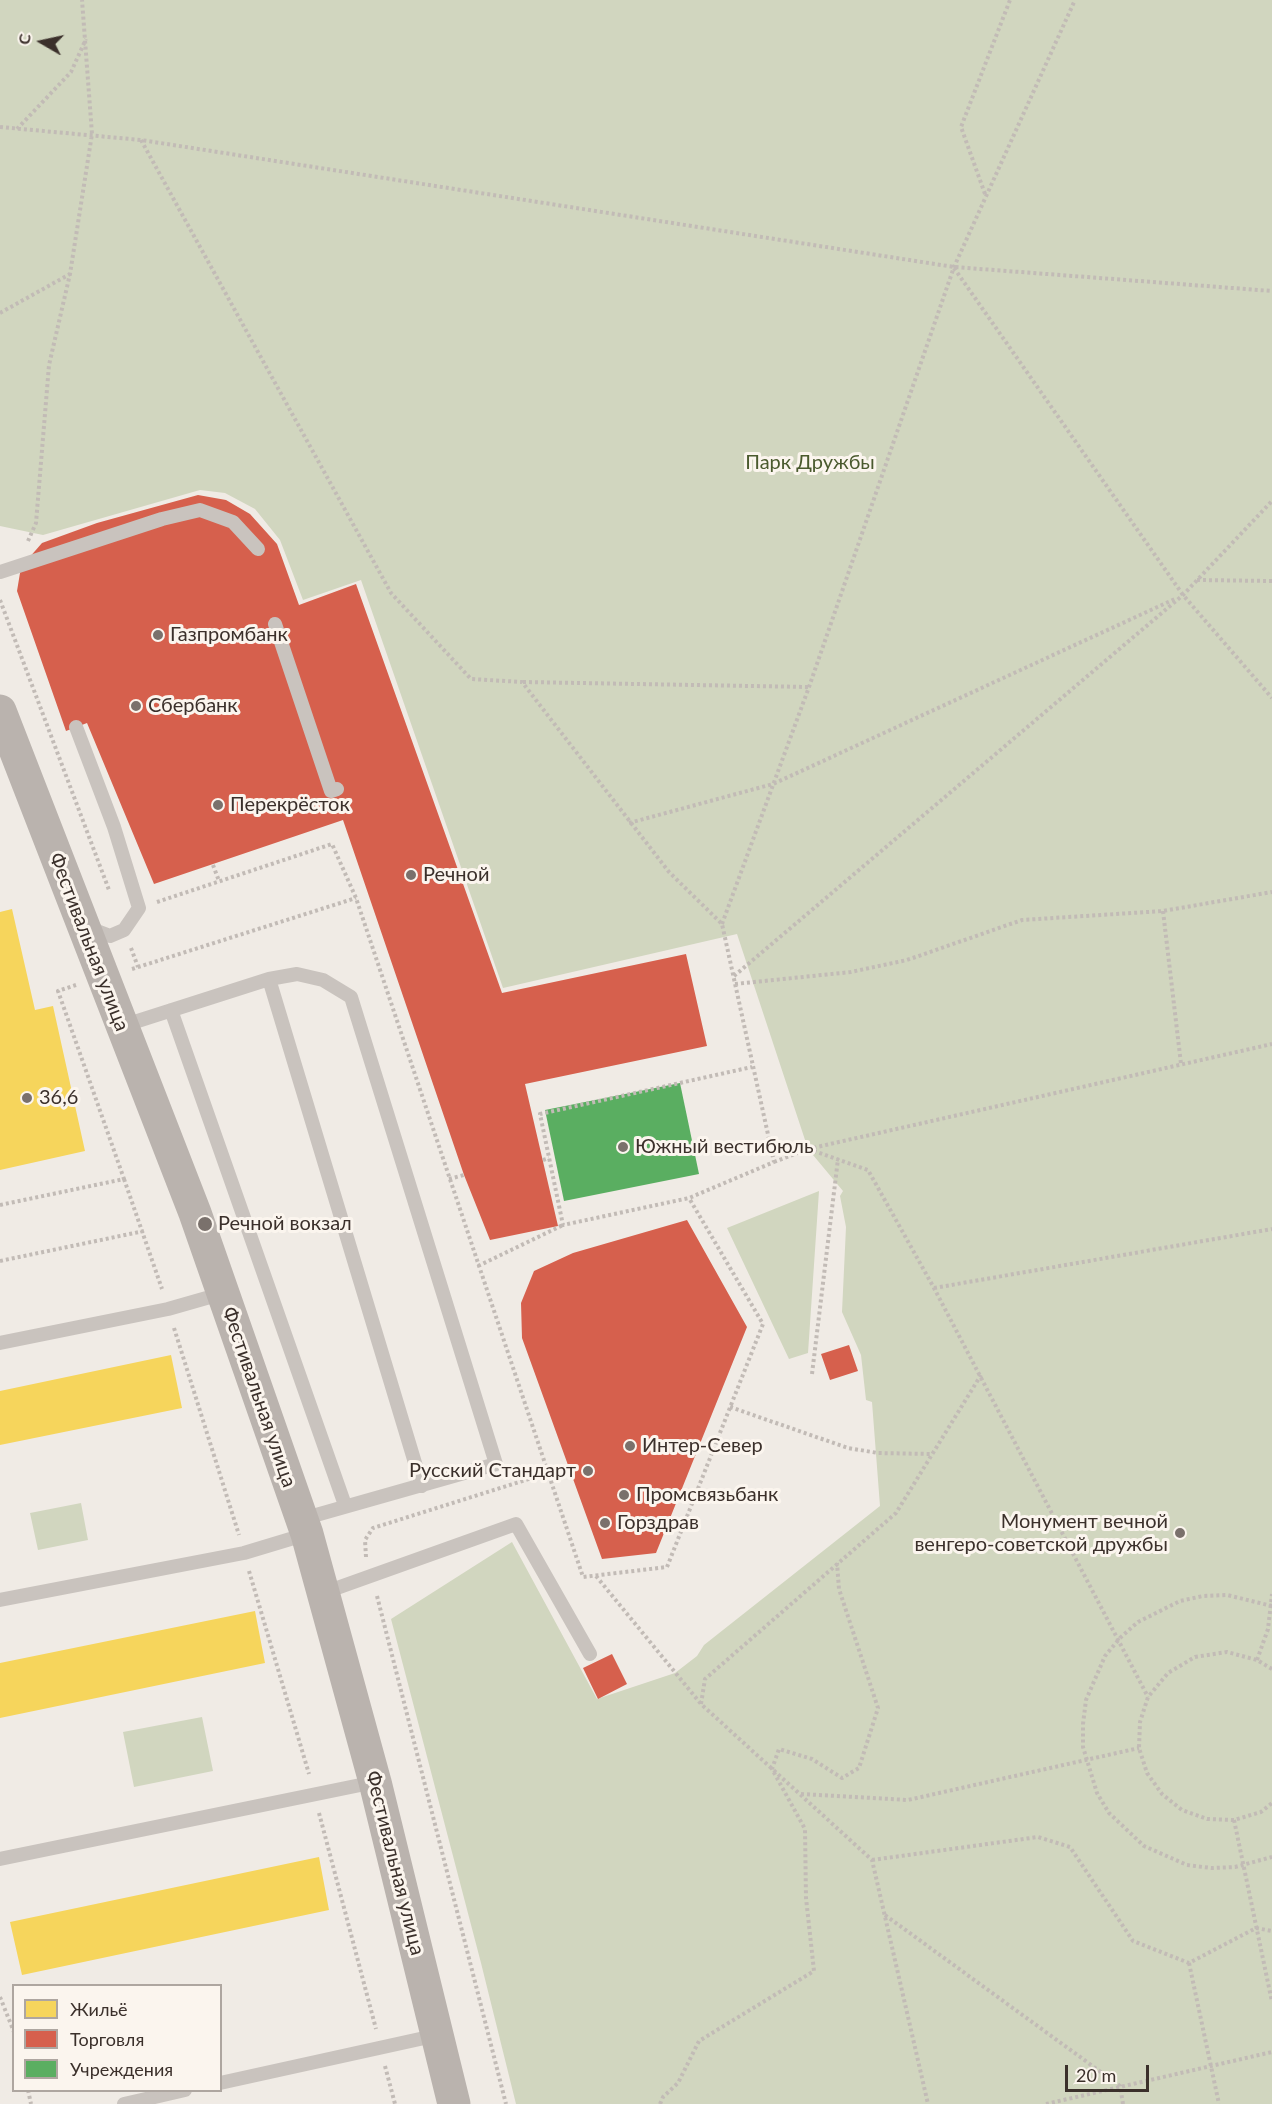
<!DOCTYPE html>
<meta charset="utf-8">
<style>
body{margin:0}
#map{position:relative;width:1272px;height:2104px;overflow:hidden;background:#f0ebe5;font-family:Lato,sans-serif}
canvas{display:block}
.legend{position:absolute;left:12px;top:1984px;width:210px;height:108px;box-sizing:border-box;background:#fbf5ee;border:2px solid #aea6a0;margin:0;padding:8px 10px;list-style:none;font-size:18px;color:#3b302b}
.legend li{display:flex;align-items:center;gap:12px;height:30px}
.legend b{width:30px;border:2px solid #aea6a0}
.north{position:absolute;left:12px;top:12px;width:60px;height:60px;-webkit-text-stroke:4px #fbf5ee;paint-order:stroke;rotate:279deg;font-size:16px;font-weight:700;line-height:24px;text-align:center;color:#3b302b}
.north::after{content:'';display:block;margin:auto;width:21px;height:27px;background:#3b302b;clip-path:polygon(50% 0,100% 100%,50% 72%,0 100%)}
.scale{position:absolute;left:1065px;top:2065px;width:84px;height:27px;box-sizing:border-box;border:3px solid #3b302b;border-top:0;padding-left:8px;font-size:18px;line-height:21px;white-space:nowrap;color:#3b302b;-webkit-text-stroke:4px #fbf5ee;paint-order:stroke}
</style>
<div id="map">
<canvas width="1272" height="2104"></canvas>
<ul class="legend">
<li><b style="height:16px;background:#f6d55c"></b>Жильё</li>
<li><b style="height:16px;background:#d6604d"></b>Торговля</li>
<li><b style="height:16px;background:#5aae61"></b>Учреждения</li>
</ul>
<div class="north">С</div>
<div class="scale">20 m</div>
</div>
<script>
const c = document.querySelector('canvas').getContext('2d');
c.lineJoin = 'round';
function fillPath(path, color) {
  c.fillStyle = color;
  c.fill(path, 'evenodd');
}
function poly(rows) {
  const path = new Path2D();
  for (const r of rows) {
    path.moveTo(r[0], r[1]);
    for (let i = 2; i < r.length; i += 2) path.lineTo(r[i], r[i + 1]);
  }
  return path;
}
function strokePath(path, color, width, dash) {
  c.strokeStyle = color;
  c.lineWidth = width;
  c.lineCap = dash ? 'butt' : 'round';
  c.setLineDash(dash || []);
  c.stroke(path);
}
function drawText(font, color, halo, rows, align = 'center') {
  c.font = font + ' Lato,sans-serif';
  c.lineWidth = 6;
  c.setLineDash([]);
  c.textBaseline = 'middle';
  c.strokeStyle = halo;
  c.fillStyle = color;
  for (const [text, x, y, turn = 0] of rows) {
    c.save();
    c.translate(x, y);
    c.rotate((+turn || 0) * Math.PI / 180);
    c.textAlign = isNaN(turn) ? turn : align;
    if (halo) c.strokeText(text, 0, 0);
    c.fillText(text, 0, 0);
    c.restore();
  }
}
const green = poly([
 [0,0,1272,0,1272,2104,516,2104,481,1963,391,1619,512,1542,597,1699,675,1673,697,1656,704,1645,880,1506,872,1402,866,1400,861,1355,842,1312,846,1227,840,1196,843,1191,808,1149,737,934,503,988,361,580,303,600,280,540,255,509,225,493,200,490,43,535,0,526],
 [819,1191,808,1353,789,1359,727,1228],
 [81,1503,88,1540,38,1550,30,1513],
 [202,1717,213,1771,134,1787,123,1732]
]);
const homes = poly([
 [12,909,35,1010,53,1006,85,1151,0,1170,0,912],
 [171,1355,182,1408,0,1445,0,1391],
 [255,1611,265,1663,0,1718,0,1663],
 [319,1857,329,1910,22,1975,10,1922]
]);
const shops = poly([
 [198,495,226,500,250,514,277,544,299,605,356,584,502,993,686,954,707,1046,525,1084,558,1226,490,1240,464,1175,343,820,154,884,87,723,66,731,17,591,21,567,42,543,97,523],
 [687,1220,747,1327,656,1553,602,1559,522,1338,521,1303,534,1271,573,1253],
 [849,1345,858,1371,830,1380,821,1354],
 [612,1654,627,1684,598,1699,583,1668]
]);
const public = poly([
 [680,1083,699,1174,564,1201,545,1110]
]);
const path = poly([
 [0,127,141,140,954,267,1272,291],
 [17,129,71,72,86,39],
 [141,140,391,593,471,679,522,682,669,872,722,924,774,1162,689,1198,563,1225,540,1114,752,1067],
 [985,194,961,127,1010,0],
 [954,268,1183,595,1272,698],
 [0,313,70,274],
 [28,541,36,523,49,365,70,274,92,134,82,0],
 [1197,580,1272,581],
 [0,600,109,890],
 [523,682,809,687],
 [629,823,773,784,1177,598],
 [213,865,219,881],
 [157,902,332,844,356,898,583,1577,667,1567,763,1324,689,1198],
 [1163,911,1181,1064],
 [722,924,809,687,954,267,1075,0],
 [131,948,138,967],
 [132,969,356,898],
 [734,976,1183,595,1272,501],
 [735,984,851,972,907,960,1022,920,1163,911,1272,892],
 [808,1149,868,1170,934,1288,1148,1697],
 [543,1160,549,1158],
 [774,1162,808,1149,1272,1044],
 [124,1179,162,1289],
 [449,1179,464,1175],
 [0,1205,124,1179,58,991,76,985],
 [0,1261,144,1231],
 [478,1266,563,1225],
 [934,1288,1272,1229],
 [174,1328,239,1535],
 [812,1374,838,1159],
 [730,1407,848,1448,878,1453,931,1454],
 [366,1557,365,1540,373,1528,548,1473],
 [249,1571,309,1774],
 [596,1576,701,1704,872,1860,928,2104],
 [377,1596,506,2104],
 [1272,1606,1227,1595,1203,1596,1180,1601,1138,1622,1120,1638,1105,1656,1086,1700,1083,1724,1083,1747,1097,1793,1109,1813,1144,1846,1187,1865,1211,1868,1235,1867,1272,1857],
 [1257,1660,1268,1629,1272,1594],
 [1272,1669,1257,1660,1227,1652,1195,1657,1168,1673,1148,1697,1140,1722,1139,1748,1147,1773,1162,1794,1182,1810,1207,1819,1234,1820,1261,1812,1272,1803],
 [701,1704,705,1679,896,1513,981,1375],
 [801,1794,908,1800,1139,1748],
 [319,1813,376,2029],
 [1234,1820,1272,2002],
 [872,1860,1038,1837,1070,1847,1133,1941,1189,1963,1256,1928,1272,1931],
 [885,1915,1120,2086,1123,2104],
 [1189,1963,1219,2104],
 [0,1997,14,2032],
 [385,2066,395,2104],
 [28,2090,31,2104],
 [660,2104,663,2097,678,2083,699,2041,814,1971,806,1898,805,1829,772,1769,779,1749,812,1759,842,1778,859,1768,878,1708,839,1589,837,1563],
 [1046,2104,1272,2052]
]);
const lane = poly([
 [0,572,162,519,200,510,233,522,258,549],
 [275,624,331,791,337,789],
 [76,727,114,827,139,908,124,930,110,936,97,931,90,924],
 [269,979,422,1486],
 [171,1010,345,1505],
 [122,1026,269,979,297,974,323,980,351,997,496,1464,302,1519],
 [0,1343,168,1309,224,1293],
 [323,1593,516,1524,590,1654],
 [0,1600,244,1553,307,1534],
 [0,1859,375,1782],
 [220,2083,438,2035],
 [124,2104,185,2090]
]);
const secondary = poly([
 [0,711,195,1213,307,1534,375,1782,454,2104]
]);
const markers = [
 [158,635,6,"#7a716c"],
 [136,706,6,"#7a716c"],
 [218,805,6,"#7a716c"],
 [411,875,6,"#7a716c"],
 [27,1098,6,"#7a716c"],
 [623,1147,6,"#7a716c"],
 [205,1224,8,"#7a716c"],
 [630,1446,6,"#7a716c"],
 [588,1471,6,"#7a716c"],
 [624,1495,6,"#7a716c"],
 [605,1523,6,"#7a716c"],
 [1180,1533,6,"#7a716c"]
];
const parkNames = [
 ["Парк Дружбы",810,463]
];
const poiNames = [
 ["Газпромбанк",170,635],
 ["Сбербанк",148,706],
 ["Перекрёсток",230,805],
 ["Речной",423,875],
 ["36,6",39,1098],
 ["Южный вестибюль",635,1147],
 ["Речной вокзал",218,1224],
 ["Интер-Север",642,1446],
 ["Русский Стандарт",576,1471,"right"],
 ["Промсвязьбанк",636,1495],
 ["Монумент вечной",1168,1522,"right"],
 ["венгеро-советской дружбы",1168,1545,"right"],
 ["Горздрав",617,1523]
];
const streetNames = [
 ["Фестивальная улица",89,942,69],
 ["Фестивальная улица",259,1397,71],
 ["Фестивальная улица",395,1863,76]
];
fillPath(green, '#d1d6bf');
fillPath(homes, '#f6d55c');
fillPath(shops, '#d6604d');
fillPath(public, '#5aae61');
strokePath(path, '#c2bbb6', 4, [3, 3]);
strokePath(lane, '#c9c3be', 14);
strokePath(secondary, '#bab3ae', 33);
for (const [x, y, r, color] of markers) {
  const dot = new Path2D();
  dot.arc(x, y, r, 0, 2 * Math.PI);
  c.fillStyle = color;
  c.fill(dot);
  strokePath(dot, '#fbf5ee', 2);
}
drawText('20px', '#4a5a2e', '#fbf5ee', parkNames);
drawText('20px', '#3b302b', '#fbf5ee', poiNames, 'left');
drawText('20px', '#3b302b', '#fbf5ee', streetNames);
</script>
